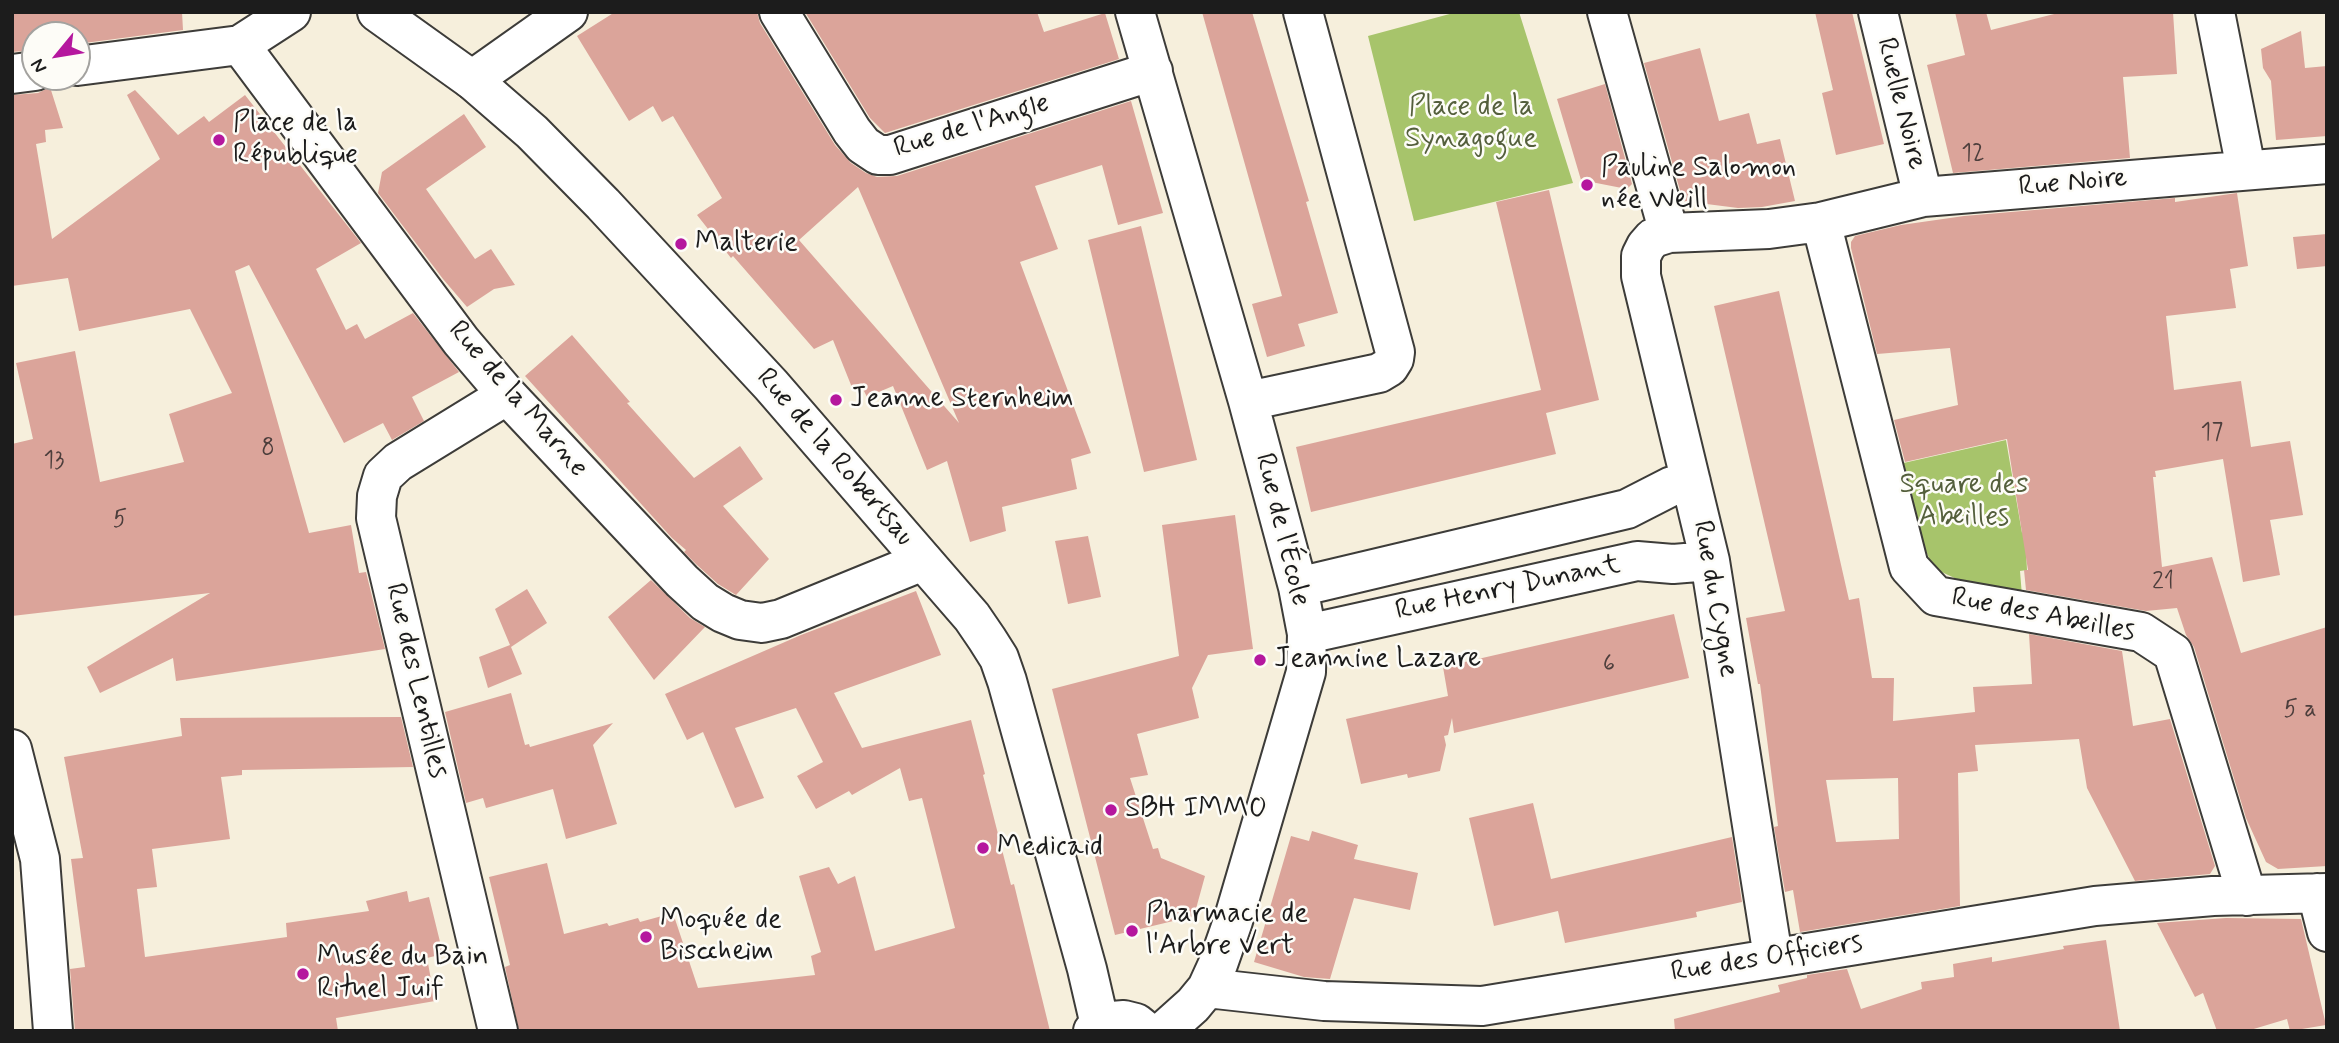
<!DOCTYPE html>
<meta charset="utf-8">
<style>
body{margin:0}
#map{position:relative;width:2339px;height:1043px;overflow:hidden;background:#f6efdc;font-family:Mynerve,sans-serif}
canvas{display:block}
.frame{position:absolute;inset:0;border:14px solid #1c1c1c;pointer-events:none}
.north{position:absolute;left:21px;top:21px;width:70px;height:70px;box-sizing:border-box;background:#fdfcf7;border:2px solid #a3a29f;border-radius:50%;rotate:240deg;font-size:19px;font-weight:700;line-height:28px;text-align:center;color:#1c1c1c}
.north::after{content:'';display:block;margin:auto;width:24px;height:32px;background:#b5179e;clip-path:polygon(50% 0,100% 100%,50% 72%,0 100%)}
</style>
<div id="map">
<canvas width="2339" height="1043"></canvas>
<div class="frame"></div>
<div class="north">N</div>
</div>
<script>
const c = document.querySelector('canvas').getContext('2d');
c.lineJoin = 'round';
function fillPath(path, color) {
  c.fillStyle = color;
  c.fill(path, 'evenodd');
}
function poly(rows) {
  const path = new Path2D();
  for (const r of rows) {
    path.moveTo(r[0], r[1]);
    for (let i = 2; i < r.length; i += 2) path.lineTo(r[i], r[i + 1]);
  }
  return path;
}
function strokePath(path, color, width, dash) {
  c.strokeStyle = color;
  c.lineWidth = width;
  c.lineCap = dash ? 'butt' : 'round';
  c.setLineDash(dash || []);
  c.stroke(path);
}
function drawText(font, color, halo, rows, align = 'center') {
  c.font = font + ' Mynerve,sans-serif';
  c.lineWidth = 5;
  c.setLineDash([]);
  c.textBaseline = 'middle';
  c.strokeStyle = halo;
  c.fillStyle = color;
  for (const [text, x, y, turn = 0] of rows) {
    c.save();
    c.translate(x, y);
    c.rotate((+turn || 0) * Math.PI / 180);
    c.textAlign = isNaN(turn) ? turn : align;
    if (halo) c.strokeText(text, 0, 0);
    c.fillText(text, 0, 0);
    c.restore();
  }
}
const green = poly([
 [1457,12,1519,12,1573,183,1414,221,1368,36],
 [2006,440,2022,533,2025,533,2027,570,2020,571,2022,596,1961,581,1933,568,1920,536,1899,464]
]);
const building = poly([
 [12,12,182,12,183,30,77,44,77,35,35,35,35,50,12,52],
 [615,12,757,12,760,23,835,145,851,163,866,173,877,177,897,176,1131,101,1163,213,1118,225,1102,165,1035,186,1058,249,1020,262,1091,453,1071,459,1077,489,1002,507,1006,531,970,542,947,461,927,470,893,386,867,397,862,387,853,390,833,340,814,349,733,256,731,258,697,215,722,198,673,116,662,122,653,106,629,121,577,36],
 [858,187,959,423,799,240],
 [805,12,1037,12,1044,32,1105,13,1119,59,885,133,870,118],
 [1202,12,1252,12,1309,201,1306,202,1338,313,1298,324,1305,346,1267,357,1252,304,1282,296],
 [1815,12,1852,12,1884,144,1836,155,1822,93,1833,90],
 [1955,12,1986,12,1991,30,2062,12,2173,12,2177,74,2123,77,2130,158,1953,173,1927,65,1965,55],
 [2301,31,2305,68,2327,66,2327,136,2276,140,2271,81,2263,68,2261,49],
 [1700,48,1719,121,1749,113,1757,144,1780,139,1795,201,1762,207,1738,208,1683,201,1644,63],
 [1605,84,1632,184,1627,189,1581,180,1557,99],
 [50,87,63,128,45,130,46,142,36,144,52,239,160,159,127,95,135,90,178,135,204,116,209,122,245,95,361,243,316,269,346,330,357,324,365,339,413,313,459,372,412,397,424,421,392,440,383,423,344,443,249,265,235,271,309,533,351,525,359,573,366,572,385,649,176,681,173,658,100,693,87,667,210,593,12,616,12,444,33,439,16,363,75,351,100,482,184,462,169,414,232,393,190,309,79,331,68,278,12,286,12,95,38,93],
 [464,114,486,147,426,189,475,259,491,249,515,285,494,289,467,307,443,279,378,193,382,172],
 [1549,190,1599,400,1546,413,1556,454,1311,512,1296,447,1541,390,1496,202],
 [2237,193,2248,266,2230,269,2236,308,2166,316,2174,390,2241,381,2251,447,2290,441,2303,515,2270,520,2280,575,2243,582,2223,459,2155,471,2156,477,2153,477,2162,567,2212,557,2241,653,2327,627,2327,866,2278,869,2266,862,2246,818,2194,647,2186,635,2177,608,2146,611,2026,590,2024,570,2028,570,2007,439,1905,462,1894,420,1958,405,1950,348,1877,354,1851,248,1851,242,1855,236,1901,225,1964,216,2175,198,2175,202],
 [1141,226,1197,460,1144,472,1088,240],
 [2327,234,2327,266,2297,269,2293,237],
 [1779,291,1849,600,1859,598,1872,678,1894,678,1893,721,1975,712,1973,687,2032,684,2029,634,2122,651,2133,726,2170,719,2215,866,2210,874,2135,881,2087,788,2079,739,1975,745,1978,771,1958,773,1960,906,1800,932,1793,890,1785,892,1774,827,1778,826,1760,684,1758,684,1746,618,1785,611,1714,306],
 [1898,778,1899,839,1836,842,1826,780],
 [572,335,630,402,627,403,694,478,740,446,763,479,723,506,769,559,736,595,718,584,697,565,684,552,686,550,672,538,525,376],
 [1235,515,1253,649,1208,655,1192,688,1199,718,1137,734,1148,775,1130,778,1153,849,1158,848,1161,858,1205,876,1194,916,1115,935,1052,689,1179,656,1162,525],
 [1088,536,1101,597,1068,604,1055,541],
 [651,580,690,618,705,627,654,680,608,617],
 [527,589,547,623,511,647,522,674,488,688,479,657,510,645,495,609],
 [916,591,941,655,834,693,862,748,971,720,985,774,983,775,1011,885,1014,884,1022,917,1050,1031,519,1031,505,967,510,965,489,877,547,863,564,934,607,923,609,926,638,918,640,922,673,913,698,988,815,975,811,956,821,952,799,876,829,867,838,884,855,876,875,951,955,928,922,798,909,801,900,768,852,795,849,791,816,809,797,776,823,762,796,708,735,728,764,798,735,808,703,732,687,740,665,694,801,635],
 [1674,614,1689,678,1454,733,1452,718,1448,735,1444,736,1446,745,1440,771,1408,778,1407,774,1361,784,1346,719,1448,696,1443,667],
 [511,693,525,745,529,744,530,747,613,723,593,745,617,824,566,839,553,789,486,808,483,798,466,803,445,712],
 [401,717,413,767,242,770,242,775,221,777,230,839,152,849,157,887,137,889,145,957,287,937,286,923,369,911,366,901,407,891,409,902,429,897,443,954,427,958,435,1001,336,1018,338,1031,75,1031,70,969,85,967,71,859,83,858,64,757,182,736,180,718],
 [1533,803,1551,879,1732,837,1742,902,1696,912,1697,917,1565,943,1558,911,1494,926,1469,818],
 [1312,831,1358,845,1354,859,1418,873,1410,910,1354,898,1330,979,1304,977,1254,962,1291,836,1309,841],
 [2226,918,2301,919,2326,1025,2290,1031,2287,1019,2247,1031,2217,1031,2203,993,2195,997,2157,923],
 [2106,940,2120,1031,1675,1031,1674,1019,1780,992,1778,985,1807,978,1807,975,1847,969,1861,1009,1922,989,1921,982,1954,977,1953,964,1992,957,1992,962,2064,949,2063,946]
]);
const street = poly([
 [779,12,852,131,863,145,878,155,890,155,1153,71],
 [1135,12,1248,401,1298,587,1307,634,1306,672,1233,921,1218,964,1207,988,1193,1005,1164,1031],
 [1607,12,1669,233],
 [1878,12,1923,197],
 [2215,12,2246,169],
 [240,45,461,341,507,395,682,581,705,602,723,613,740,620,762,623,781,619,923,561],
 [77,66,240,45,291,12],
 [12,74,35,71],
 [472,80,568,12],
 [1821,222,1923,197,2327,164],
 [1248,401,1379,373,1389,367,1394,359,1395,352,1303,12],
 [1298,587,1627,509,1672,486,1691,482],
 [1307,634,1637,561,1673,564,1710,561],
 [12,749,40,859,53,1031],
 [2317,893,2327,932],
 [1773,957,1710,561,1641,276,1641,256,1646,246,1653,238,1669,233,1769,229,1821,222,1909,567,1936,596,2141,632,2173,653,2247,896],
 [1207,988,1324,1001,1482,1006,2095,906,2213,896,2327,893],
 [498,1031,376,518,377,496,383,476,398,462,507,395]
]);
const secondary = poly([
 [377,12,472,80,532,132,603,204,771,385,972,617,987,639,999,658,1007,681,1087,969,1100,1025],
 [1093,1031,1112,1021,1124,1020,1136,1023,1146,1031]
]);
const markers = [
 [219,140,7,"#b5179e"],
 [1587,185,7,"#b5179e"],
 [681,244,7,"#b5179e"],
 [836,400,7,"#b5179e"],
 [1260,660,7,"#b5179e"],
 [1111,810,7,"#b5179e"],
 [983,848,7,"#b5179e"],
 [1132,931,7,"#b5179e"],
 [646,937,7,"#b5179e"],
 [303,974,7,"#b5179e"]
];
const numberNames = [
 ["12",1973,155],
 ["17",2212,434],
 ["8",268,449],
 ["13",54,462],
 ["5",120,521],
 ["21",2163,583],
 ["6",1609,665],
 ["5 a",2300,711]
];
const streetNames = [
 ["Ruelle Noire",1900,104,76],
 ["Rue de l'Angle",972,127,-17],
 ["Rue Noire",2073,184,-5],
 ["Rue de la Marne",517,400,49],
 ["Rue de la Robertsau",834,458,49],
 ["Rue de l'École",1281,530,76],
 ["Rue Henry Dunant",1508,589,-12],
 ["Rue du Cygne",1714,599,80],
 ["Rue des Abeilles",2043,616,11],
 ["Rue des Lentilles",415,681,77],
 ["Rue des Officiers",1767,959,-9]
];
const parkNames = [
 ["Place de la",1471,108],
 ["Synagogue",1471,140],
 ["Square des",1964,486],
 ["Abeilles",1964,518]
];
const poiNames = [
 ["Place de la",233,124],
 ["République",233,156],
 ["Pauline Salomon",1601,169],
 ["née Weill",1601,201],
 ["Malterie",695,244],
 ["Jeanne Sternheim",850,400],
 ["Jeannine Lazare",1274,660],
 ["SBH IMMO",1125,810],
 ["Medicaid",997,848],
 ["Pharmacie de",1146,915],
 ["l'Arbre Vert",1146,947],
 ["Moquée de",660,921],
 ["Bisccheim",660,953],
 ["Musée du Bain",317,958],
 ["Rituel Juif",317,990]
];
fillPath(green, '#a7c46b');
fillPath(building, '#dba49a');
strokePath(street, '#3d3c39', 42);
strokePath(secondary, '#3d3c39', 42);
strokePath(street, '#fff', 38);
strokePath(secondary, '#fff', 38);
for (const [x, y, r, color] of markers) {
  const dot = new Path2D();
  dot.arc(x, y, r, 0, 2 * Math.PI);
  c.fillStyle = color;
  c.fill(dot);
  strokePath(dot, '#fdfcf7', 2.5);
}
drawText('24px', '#4c3e3c', null, numberNames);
drawText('28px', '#1c1c1c', '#fdfcf7', streetNames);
drawText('28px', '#545f3c', '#fdfcf7', parkNames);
drawText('28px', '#1c1c1c', '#fdfcf7', poiNames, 'left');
</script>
